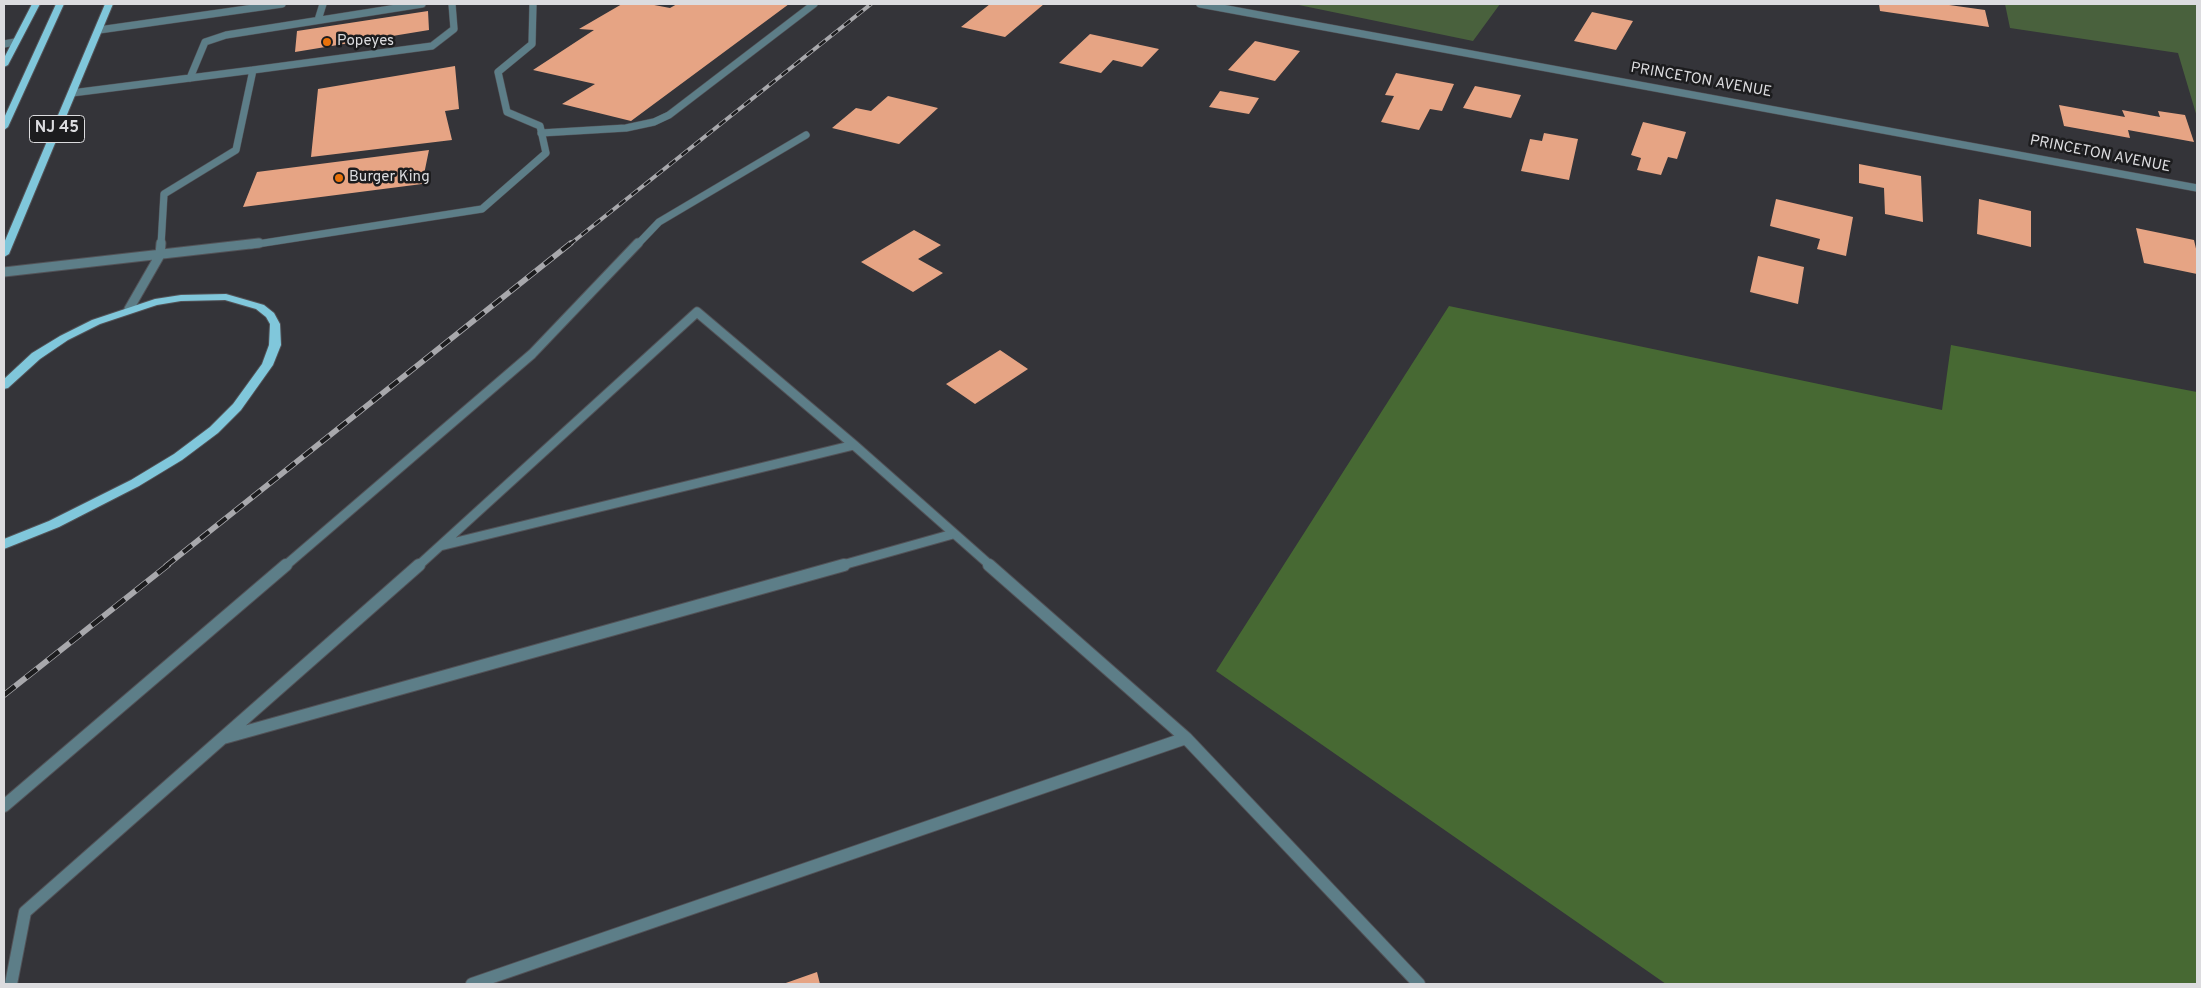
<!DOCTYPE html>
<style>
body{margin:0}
#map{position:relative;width:2201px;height:988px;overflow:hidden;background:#343439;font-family:Overpass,sans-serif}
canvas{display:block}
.frame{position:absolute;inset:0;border:5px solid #dcdcdf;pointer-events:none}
</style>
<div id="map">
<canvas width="2201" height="988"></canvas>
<div class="frame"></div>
</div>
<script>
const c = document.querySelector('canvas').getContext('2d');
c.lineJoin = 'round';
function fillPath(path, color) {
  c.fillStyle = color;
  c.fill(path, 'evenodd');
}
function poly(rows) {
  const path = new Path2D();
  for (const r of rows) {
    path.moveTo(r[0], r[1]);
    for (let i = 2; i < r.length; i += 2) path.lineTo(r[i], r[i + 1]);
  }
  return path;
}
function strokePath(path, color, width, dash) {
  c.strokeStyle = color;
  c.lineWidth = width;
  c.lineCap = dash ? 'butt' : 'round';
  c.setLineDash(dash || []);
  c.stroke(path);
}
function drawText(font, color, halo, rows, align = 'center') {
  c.font = font + ' Overpass,sans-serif';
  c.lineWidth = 5;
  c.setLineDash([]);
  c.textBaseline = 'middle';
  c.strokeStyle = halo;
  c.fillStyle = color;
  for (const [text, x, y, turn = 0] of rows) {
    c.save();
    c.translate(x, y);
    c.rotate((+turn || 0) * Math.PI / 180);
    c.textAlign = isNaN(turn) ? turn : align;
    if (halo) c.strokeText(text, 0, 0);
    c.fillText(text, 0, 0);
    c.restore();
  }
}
const green = poly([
 [1294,4,1500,4,1473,41],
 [2005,4,2197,4,2197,117,2178,53,2010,28]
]);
const forest = poly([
 [1449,306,1942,410,1951,345,2197,392,2197,984,1666,984,1216,671]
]);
const building = poly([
 [622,4,649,4,670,8,677,4,789,4,631,121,562,104,595,84,533,70,594,30,579,29],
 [990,4,1044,4,1005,37,961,27],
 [1879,4,1942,4,1985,10,1989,27,1880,11],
 [428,11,429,30,295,52,297,31],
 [1592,12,1633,21,1616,50,1574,41],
 [1090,34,1159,49,1142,67,1113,60,1101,73,1059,63],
 [1255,41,1300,51,1275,81,1228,70],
 [455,66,459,109,445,111,452,140,311,157,318,89],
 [1396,73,1454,84,1442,111,1430,109,1419,130,1381,122,1394,96,1385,95],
 [1475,86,1521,95,1511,118,1463,108],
 [1220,91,1259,98,1249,114,1209,107],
 [888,96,938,108,899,144,832,128,856,108,871,111],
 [2059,105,2125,117,2122,110,2160,117,2158,111,2185,115,2194,142,2128,130,2130,138,2064,126],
 [1643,122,1686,132,1677,159,1668,157,1661,175,1637,170,1641,158,1631,155],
 [1544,133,1578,139,1569,180,1521,171,1530,139,1542,141],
 [429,150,422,184,243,207,257,172],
 [1859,164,1921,176,1923,222,1885,214,1884,188,1859,183],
 [1776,199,1853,217,1846,256,1817,249,1820,239,1770,226],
 [1979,199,2031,211,2031,247,1977,234],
 [2136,228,2194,240,2197,253,2197,274,2144,263],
 [914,230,941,245,918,259,943,273,913,292,861,262],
 [1758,256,1804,267,1798,304,1750,292],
 [1000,350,1028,369,975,404,946,384],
 [817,972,820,984,783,984]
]);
const laneFar2 = poly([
 [318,20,323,4],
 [4,44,15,42],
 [253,70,432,46,454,29,452,4],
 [190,78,205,42,226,35,422,4],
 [72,93,253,70,236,150,164,194,161,245],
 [541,133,626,128,654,122,669,115,814,4],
 [251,245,482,209,546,153,540,126,507,112,498,72,532,44,533,4],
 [637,245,659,222,806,135]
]);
const laneFar1 = poly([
 [4,272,259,243],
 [129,309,160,255,161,243],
 [440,546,854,445],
 [285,566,532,354,638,243],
 [418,566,697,312,854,445,991,566],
 [839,566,953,534]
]);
const lane = poly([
 [989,565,1186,738],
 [223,738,844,565],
 [4,806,286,565],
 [11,984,25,912,419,565],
 [472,984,1186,738,1419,984]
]);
const street = poly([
 [1200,4,2197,188],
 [99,30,282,4]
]);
const primary = poly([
 [32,4,40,4,8,65,4,67,4,58,32,4],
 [56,4,64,4,8,127,4,130,4,118,56,4],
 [105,4,113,4,9,254,4,257,4,243,105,4],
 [226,294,264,305,274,313,280,324,281,345,273,365,241,410,218,433,182,460,139,486,59,527,4,549,4,539,49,521,131,480,174,454,210,427,233,404,262,364,269,345,270,324,266,317,256,309,225,300,181,301,157,305,100,324,68,340,40,359,8,388,4,389,4,379,32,353,60,336,92,320,155,299,181,295,226,294]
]);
const railFar2 = poly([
 [569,245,871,4]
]);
const railFar1 = poly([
 [166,566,571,243]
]);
const rail = poly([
 [4,695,168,565]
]);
const markers = [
 [327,42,5,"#e8710a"],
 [339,178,5,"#e8710a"]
];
const farPoinames = [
 ["Popeyes",337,42],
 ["Burger King",349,178]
];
const farStreetnames = [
 ["PRINCETON AVENUE",1701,81,10],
 ["PRINCETON AVENUE",2100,155,11]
];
const shields = [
 [57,129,55]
];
const shieldNames = [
 ["NJ 45",57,129]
];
fillPath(green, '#49613d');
fillPath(forest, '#476933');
fillPath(building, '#e6a484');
strokePath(laneFar2, '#525257', 8);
strokePath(laneFar1, '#525257', 11);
strokePath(lane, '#525257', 14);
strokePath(street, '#525257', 8);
strokePath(primary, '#525257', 2);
strokePath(laneFar2, '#5d7e88', 7);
strokePath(laneFar1, '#5d7e88', 9);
strokePath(lane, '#5d7e88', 12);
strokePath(street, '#5d7e88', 7);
fillPath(primary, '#80c7db');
strokePath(railFar2, '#a8a8ac', 4);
strokePath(railFar1, '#a8a8ac', 5.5);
strokePath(rail, '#a8a8ac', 6);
strokePath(railFar2, '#1c1c1e', 2.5, [8]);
strokePath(railFar1, '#1c1c1e', 4, [11]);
strokePath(rail, '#1c1c1e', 4.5, [14]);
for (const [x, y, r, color] of markers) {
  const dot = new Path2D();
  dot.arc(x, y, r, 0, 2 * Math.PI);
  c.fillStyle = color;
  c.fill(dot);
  strokePath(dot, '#1c1c1e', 2);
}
drawText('15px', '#dcdcdf', '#1c1c1e', farPoinames, 'left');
drawText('15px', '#dcdcdf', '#1c1c1e', farStreetnames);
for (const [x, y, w] of shields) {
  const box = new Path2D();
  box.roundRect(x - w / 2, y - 13.5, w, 27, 4);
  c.fillStyle = '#1c1c1e';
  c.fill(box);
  strokePath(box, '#dcdcdf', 1);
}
drawText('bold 16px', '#dcdcdf', null, shieldNames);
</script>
